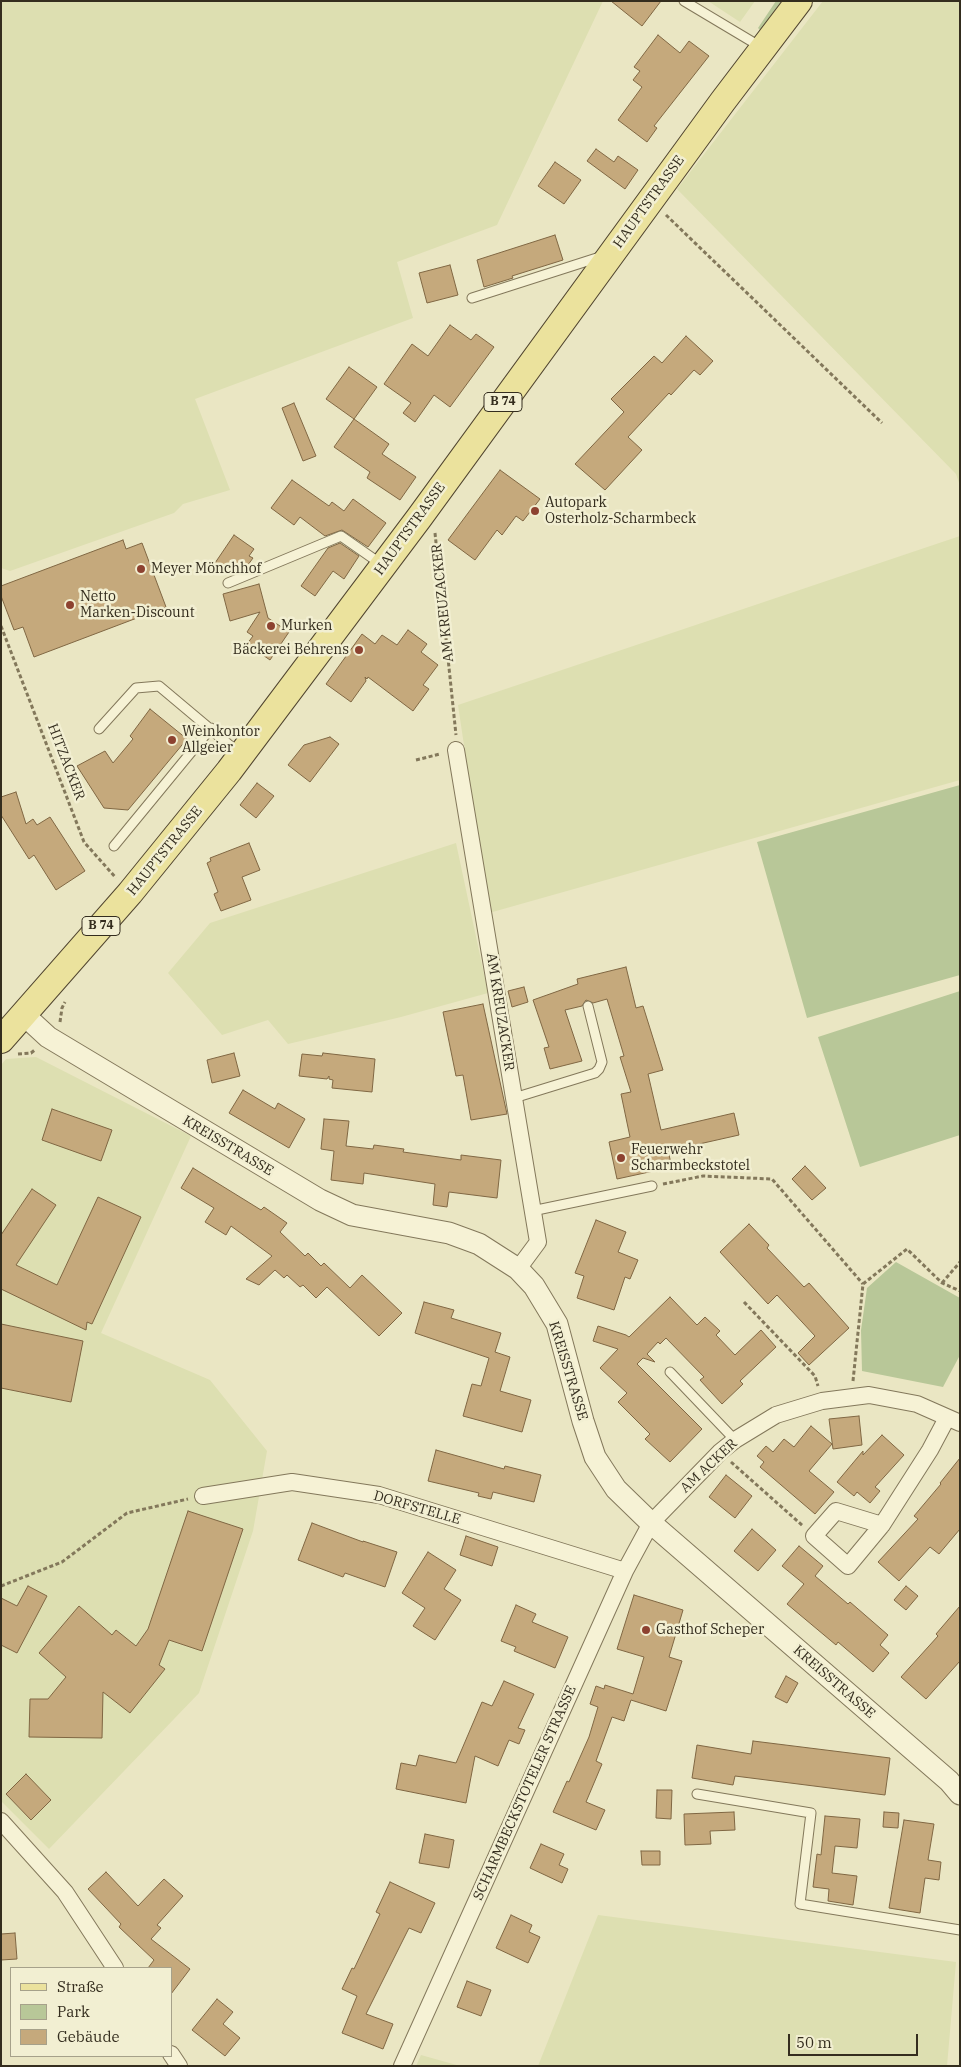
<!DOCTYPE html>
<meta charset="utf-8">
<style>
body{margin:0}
#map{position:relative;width:961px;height:2067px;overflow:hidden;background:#eae6c3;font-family:"IBM Plex Serif",serif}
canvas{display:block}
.frame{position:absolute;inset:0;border:2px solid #342d1e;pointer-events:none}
.legend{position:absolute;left:10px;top:1967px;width:162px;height:90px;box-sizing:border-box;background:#f2efd2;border:1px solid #a6a18a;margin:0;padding:6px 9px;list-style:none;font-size:15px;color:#342d1e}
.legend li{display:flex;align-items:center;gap:10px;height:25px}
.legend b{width:25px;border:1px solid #a6a18a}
.scale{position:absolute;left:788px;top:2034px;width:130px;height:22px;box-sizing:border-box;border:2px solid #342d1e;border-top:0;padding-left:6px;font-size:15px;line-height:18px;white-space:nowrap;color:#342d1e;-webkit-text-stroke:4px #f2efd2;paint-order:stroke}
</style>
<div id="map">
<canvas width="961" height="2067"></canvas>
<div class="frame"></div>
<ul class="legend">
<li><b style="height:6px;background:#ebe29d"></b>Straße</li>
<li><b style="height:14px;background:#b8c798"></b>Park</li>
<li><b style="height:14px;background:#c5a97c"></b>Gebäude</li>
</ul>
<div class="scale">50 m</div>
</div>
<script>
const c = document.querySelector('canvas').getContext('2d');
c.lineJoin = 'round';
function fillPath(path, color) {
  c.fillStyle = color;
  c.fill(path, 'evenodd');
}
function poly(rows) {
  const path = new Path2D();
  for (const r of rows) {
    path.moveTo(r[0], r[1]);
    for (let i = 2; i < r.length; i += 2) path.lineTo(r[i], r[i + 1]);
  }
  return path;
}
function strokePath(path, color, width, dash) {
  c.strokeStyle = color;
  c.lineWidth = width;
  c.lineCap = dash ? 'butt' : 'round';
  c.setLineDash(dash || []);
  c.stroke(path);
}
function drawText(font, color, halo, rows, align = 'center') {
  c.font = font + ' "IBM Plex Serif",serif';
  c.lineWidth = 5;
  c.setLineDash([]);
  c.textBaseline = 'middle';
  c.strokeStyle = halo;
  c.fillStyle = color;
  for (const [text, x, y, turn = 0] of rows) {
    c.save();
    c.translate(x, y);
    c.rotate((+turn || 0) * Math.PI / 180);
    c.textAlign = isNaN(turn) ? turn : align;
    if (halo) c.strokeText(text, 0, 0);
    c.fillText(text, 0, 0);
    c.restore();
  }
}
const farmland = poly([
 [1,1,603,1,497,225,397,262,413,318,195,399,230,490,183,504,174,513,10,571,1,568],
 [708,1,755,1,740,22],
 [823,1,960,1,960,486,956,474,677,189],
 [960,536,960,780,489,913,458,705],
 [456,843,488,993,401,1017,288,1044,268,1020,222,1035,168,973,210,923],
 [36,1057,191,1136,101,1333,210,1380,267,1451,253,1531,199,1693,49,1849,1,1801,1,1065,6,1059],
 [598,1915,956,1962,947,2066,538,2066],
 [421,2055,460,2066,416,2066]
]);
const green = poly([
 [776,1,785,1,768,23,760,30,758,28],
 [960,785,960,975,807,1018,757,842],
 [960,991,960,1135,860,1167,818,1037],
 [896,1262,960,1298,960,1355,943,1387,862,1371,861,1330,867,1288]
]);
const building = poly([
 [611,1,661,1,642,26,611,1],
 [658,35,680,53,689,41,709,56,654,126,657,128,647,142,618,120,642,87,633,80,640,71,634,67,658,35],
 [596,149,614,162,618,156,638,170,625,189,587,161,596,149],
 [555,162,581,180,564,204,538,186,555,162],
 [555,235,563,260,512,276,513,278,484,287,477,260,555,235],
 [450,265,458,295,427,303,419,273,450,265],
 [450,325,471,340,476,334,494,347,450,407,434,395,415,422,403,413,411,403,384,384,412,344,428,356,450,325],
 [686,336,713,361,700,375,694,370,671,395,669,393,628,437,642,450,605,490,575,464,624,412,611,399,654,356,662,363,686,336],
 [349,367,377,387,354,419,326,399,349,367],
 [294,403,316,456,303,461,282,408,294,403],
 [354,419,389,444,382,454,416,477,400,500,367,478,370,472,334,447,354,419],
 [500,470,540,499,523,521,516,516,502,535,497,530,475,560,448,540,500,470],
 [292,480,329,506,332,502,344,511,353,499,386,523,368,547,342,530,325,536,300,517,294,525,271,508,292,480],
 [234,535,254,549,249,556,253,558,245,569,232,575,215,563,234,535],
 [123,540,126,549,142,543,166,607,34,657,23,627,14,630,1,596,1,586,123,540],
 [340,543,359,556,344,579,333,571,315,596,301,586,328,548,340,543],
 [259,584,268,618,289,632,270,660,247,644,253,636,247,632,260,612,230,621,223,594,259,584],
 [408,630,427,644,421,652,438,665,423,685,429,689,413,711,368,677,367,679,365,677,366,681,351,702,326,684,362,634,375,644,382,635,397,645,408,630],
 [150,709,187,739,128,810,104,808,77,766,105,751,113,763,133,739,130,736,150,709],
 [330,737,339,744,310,782,288,765,304,745,330,737],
 [257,783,274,796,256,818,240,805,257,783],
 [16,792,26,824,33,819,37,825,50,817,85,871,56,890,34,855,29,859,1,815,1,797,16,792],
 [249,843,260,870,242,877,251,900,221,911,214,894,218,892,207,863,211,861,210,858,249,843],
 [626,967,636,1008,643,1006,663,1070,648,1074,661,1130,734,1113,739,1135,668,1151,672,1167,617,1179,609,1142,630,1137,621,1094,631,1092,620,1057,624,1056,607,999,593,1003,586,1000,582,1006,565,1010,582,1061,550,1069,544,1048,549,1047,533,1000,578,984,577,979,626,967],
 [524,987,528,1002,512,1007,508,991,524,987],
 [483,1004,507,1114,471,1120,463,1075,456,1076,443,1012,483,1004],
 [234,1053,240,1076,212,1083,207,1060,234,1053],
 [323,1053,375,1059,372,1092,332,1088,333,1080,329,1079,329,1076,327,1079,299,1076,302,1054,322,1056,323,1053],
 [243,1090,275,1109,278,1103,305,1119,289,1148,229,1113,243,1090],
 [52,1109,112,1130,101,1161,42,1140,52,1109],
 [324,1119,349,1121,346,1146,373,1149,374,1145,404,1149,403,1152,461,1160,461,1155,501,1160,497,1198,449,1192,447,1207,433,1205,435,1184,364,1173,363,1184,331,1180,334,1151,321,1149,324,1119],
 [805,1166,826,1188,812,1200,792,1179,805,1166],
 [193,1168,261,1210,264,1207,287,1223,280,1232,305,1256,308,1253,321,1266,324,1263,350,1288,362,1275,402,1313,379,1336,327,1287,316,1298,303,1285,300,1287,287,1275,284,1278,275,1270,259,1285,246,1279,272,1256,231,1226,226,1235,205,1222,214,1208,181,1188,193,1168],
 [32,1189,56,1205,16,1265,57,1285,98,1197,141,1217,92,1324,87,1322,86,1330,1,1289,1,1235,32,1189],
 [596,1220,626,1232,618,1252,638,1260,630,1279,625,1277,614,1310,577,1298,584,1276,575,1273,596,1220],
 [749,1224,769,1245,767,1248,804,1287,809,1283,849,1328,809,1365,798,1353,815,1336,777,1295,768,1304,720,1252,749,1224],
 [670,1297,697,1325,705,1317,720,1331,716,1335,735,1355,761,1330,776,1347,740,1381,743,1384,722,1404,700,1380,704,1377,666,1338,660,1344,658,1342,647,1354,655,1362,643,1358,637,1364,702,1429,670,1462,645,1439,650,1434,618,1402,627,1393,600,1368,618,1349,593,1341,598,1326,626,1335,629,1337,670,1297],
 [424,1302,454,1310,451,1318,501,1333,495,1352,510,1357,500,1391,531,1400,522,1432,463,1416,472,1384,481,1386,489,1358,415,1333,424,1302],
 [1,1324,83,1341,71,1402,1,1388,1,1324],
 [859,1416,862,1445,833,1449,829,1419,859,1416],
 [811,1426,832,1444,809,1471,834,1492,815,1514,760,1467,764,1462,757,1456,766,1446,773,1452,784,1439,794,1447,811,1426],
 [882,1435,904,1455,875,1487,880,1491,870,1503,857,1492,854,1496,837,1482,863,1451,863,1455,882,1435],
 [436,1450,504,1469,505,1466,541,1475,534,1502,493,1492,491,1499,478,1496,479,1493,428,1481,436,1450],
 [960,1458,960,1529,939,1554,930,1547,899,1581,878,1562,918,1519,914,1516,941,1484,940,1483,960,1458],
 [726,1475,752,1496,735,1518,709,1497,726,1475],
 [188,1511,243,1529,202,1651,169,1640,159,1665,165,1669,130,1713,103,1692,102,1738,29,1737,30,1699,48,1699,66,1677,39,1653,79,1606,112,1635,116,1630,136,1646,148,1629,188,1511],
 [312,1523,363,1542,363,1541,397,1552,385,1587,345,1573,343,1577,298,1560,312,1523],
 [752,1529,776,1550,758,1571,734,1551,752,1529],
 [466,1536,498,1547,492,1566,460,1555,466,1536],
 [799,1546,823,1566,815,1576,848,1604,850,1602,888,1635,880,1645,889,1653,873,1672,838,1642,836,1645,787,1604,804,1584,782,1566,799,1546],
 [428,1552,456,1570,444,1589,461,1600,435,1640,413,1626,425,1608,402,1593,428,1552],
 [28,1586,47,1596,17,1653,1,1645,1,1598,17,1606,28,1586],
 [906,1586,918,1596,906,1610,894,1600,906,1586],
 [634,1595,683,1610,669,1657,682,1661,666,1711,631,1700,624,1721,612,1717,596,1761,602,1764,586,1802,605,1810,596,1830,553,1812,567,1781,569,1782,589,1737,598,1707,590,1704,596,1686,604,1689,605,1685,633,1694,644,1657,617,1649,634,1595],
 [516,1605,536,1614,532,1622,568,1637,555,1668,514,1651,516,1647,501,1641,516,1605],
 [960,1606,960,1661,926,1699,901,1677,938,1636,936,1634,960,1606],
 [786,1676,798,1683,787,1703,775,1697,786,1676],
 [504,1681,534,1694,518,1728,525,1730,519,1744,509,1740,498,1766,475,1756,466,1803,396,1789,401,1763,416,1766,419,1755,456,1763,482,1702,492,1706,504,1681],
 [753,1741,890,1758,885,1795,735,1776,733,1785,692,1778,697,1745,751,1754,753,1741],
 [26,1774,51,1800,31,1820,6,1794,26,1774],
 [657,1790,672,1790,671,1819,656,1818,657,1790],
 [734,1812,735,1830,710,1831,711,1844,685,1845,684,1814,734,1812],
 [884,1812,899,1813,898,1828,883,1827,884,1812],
 [825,1816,860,1819,857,1848,835,1846,832,1873,857,1876,853,1905,828,1901,829,1889,813,1887,817,1854,821,1855,825,1816],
 [904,1820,934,1824,928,1860,941,1862,939,1880,925,1878,920,1913,889,1908,904,1820],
 [425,1834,454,1840,449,1868,419,1863,425,1834],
 [541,1844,564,1854,559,1865,568,1869,562,1883,530,1868,541,1844],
 [641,1851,660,1851,660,1865,642,1865,641,1851],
 [106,1872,138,1906,164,1879,183,1896,157,1925,161,1928,151,1939,190,1969,171,1994,171,1968,148,1968,154,1960,119,1927,121,1924,88,1889,106,1872],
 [390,1882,435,1903,421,1933,409,1928,366,2014,393,2024,383,2049,342,2033,357,1996,342,1989,352,1968,354,1969,380,1914,376,1912,390,1882],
 [511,1915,532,1925,529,1932,540,1937,528,1963,496,1948,511,1915],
 [15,1933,17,1959,1,1960,1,1934,15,1933],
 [467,1981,491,1990,481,2016,457,2007,467,1981],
 [217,1999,233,2012,223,2024,240,2038,225,2056,192,2030,217,1999]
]);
const path = poly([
 [666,215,882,423],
 [435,533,456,735],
 [1,626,84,842,116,878],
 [416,760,440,754],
 [60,1022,62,1008,65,1002],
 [18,1054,31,1053,36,1049],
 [663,1184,703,1176,772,1179,863,1284],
 [942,1283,960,1262],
 [744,1302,815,1376,818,1386],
 [853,1381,863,1284,907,1249,942,1283,960,1291],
 [731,1462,803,1526],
 [1,1586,62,1562,127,1513,188,1499]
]);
const service = poly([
 [684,1,761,47],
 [472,298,603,256],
 [228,583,341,536,381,564],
 [99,729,136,688,159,686,240,754],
 [114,846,211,728],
 [514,1098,595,1073,599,1069,602,1062,588,1006],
 [532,1211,652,1186],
 [670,1372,735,1440],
 [697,1794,811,1813,800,1904,960,1930]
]);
const minor = poly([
 [456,750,538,1242,518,1269],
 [203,1496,292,1482,379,1495,625,1571],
 [882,1525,836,1511,814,1536,848,1566,882,1525,930,1450,947,1418],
 [1,1821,65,1892,115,1968],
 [171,2054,179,2066],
 [402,2066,625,1571,651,1523,720,1452,735,1440,776,1415,822,1401,869,1395,917,1404,960,1423]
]);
const tertiary = poly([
 [23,1014,48,1037,320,1200,352,1215,449,1233,479,1244,518,1269,534,1286,557,1324,583,1421,595,1457,616,1489,651,1523,949,1781,960,1794]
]);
const primary = poly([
 [1,1040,130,893,229,771,419,518,723,101,799,1]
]);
const markers = [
 [535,511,5,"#8d4230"],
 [141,569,5,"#8d4230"],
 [70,605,5,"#8d4230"],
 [271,626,5,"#8d4230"],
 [359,650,5,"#8d4230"],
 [172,740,5,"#8d4230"],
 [621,1158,5,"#8d4230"],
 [646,1630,5,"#8d4230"]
];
const shields = [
 [503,402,38],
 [101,926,38]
];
const shieldNames = [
 ["B 74",503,402],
 ["B 74",101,926]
];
const streetNames = [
 ["HAUPTSTRASSE",649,202,-54],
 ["HAUPTSTRASSE",410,529,-54],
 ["AM KREUZACKER",443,603,-96],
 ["HITZACKER",66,762,69],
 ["HAUPTSTRASSE",165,851,-51],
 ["AM KREUZACKER",500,1012,81],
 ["KREISSTRASSE",228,1146,31],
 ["KREISSTRASSE",568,1371,73],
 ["AM ACKER",709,1466,-43],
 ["DORFSTELLE",417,1508,16],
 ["KREISSTRASSE",834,1682,41],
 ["SCHARMBECKSTOTELER STRASSE",525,1793,-66]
];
const poiNames = [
 ["Autopark",545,503],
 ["Osterholz-Scharmbeck",545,519],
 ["Meyer Mönchhof",151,569],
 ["Netto",80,597],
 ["Marken-Discount",80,613],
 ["Murken",281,626],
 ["Bäckerei Behrens",349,650,"right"],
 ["Weinkontor",182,732],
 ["Allgeier",182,748],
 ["Feuerwehr",631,1150],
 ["Scharmbeckstotel",631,1166],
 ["Gasthof Scheper",656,1630]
];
fillPath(farmland, '#dddfb1');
fillPath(green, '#b8c798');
fillPath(building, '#c5a97c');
strokePath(building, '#806743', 1);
strokePath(service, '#83785b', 11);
strokePath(minor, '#83785b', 18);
strokePath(tertiary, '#83785b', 23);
strokePath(primary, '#51452f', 28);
strokePath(path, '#83785b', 3, [4, 2.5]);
strokePath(service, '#f6f2d5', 9);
strokePath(minor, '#f6f2d5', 16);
strokePath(tertiary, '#f6f2d5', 21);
strokePath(primary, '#ebe29d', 26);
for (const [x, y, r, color] of markers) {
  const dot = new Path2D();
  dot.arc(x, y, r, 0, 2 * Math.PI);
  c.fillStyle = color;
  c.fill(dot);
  strokePath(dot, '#f2efd2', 2);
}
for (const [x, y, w] of shields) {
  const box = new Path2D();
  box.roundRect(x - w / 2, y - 9.5, w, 19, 4);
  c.fillStyle = '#f2efd2';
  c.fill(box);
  strokePath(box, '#342d1e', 1);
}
drawText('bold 12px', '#342d1e', null, shieldNames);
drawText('14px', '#342d1e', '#f2efd2', streetNames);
drawText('14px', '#342d1e', '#f2efd2', poiNames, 'left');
</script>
